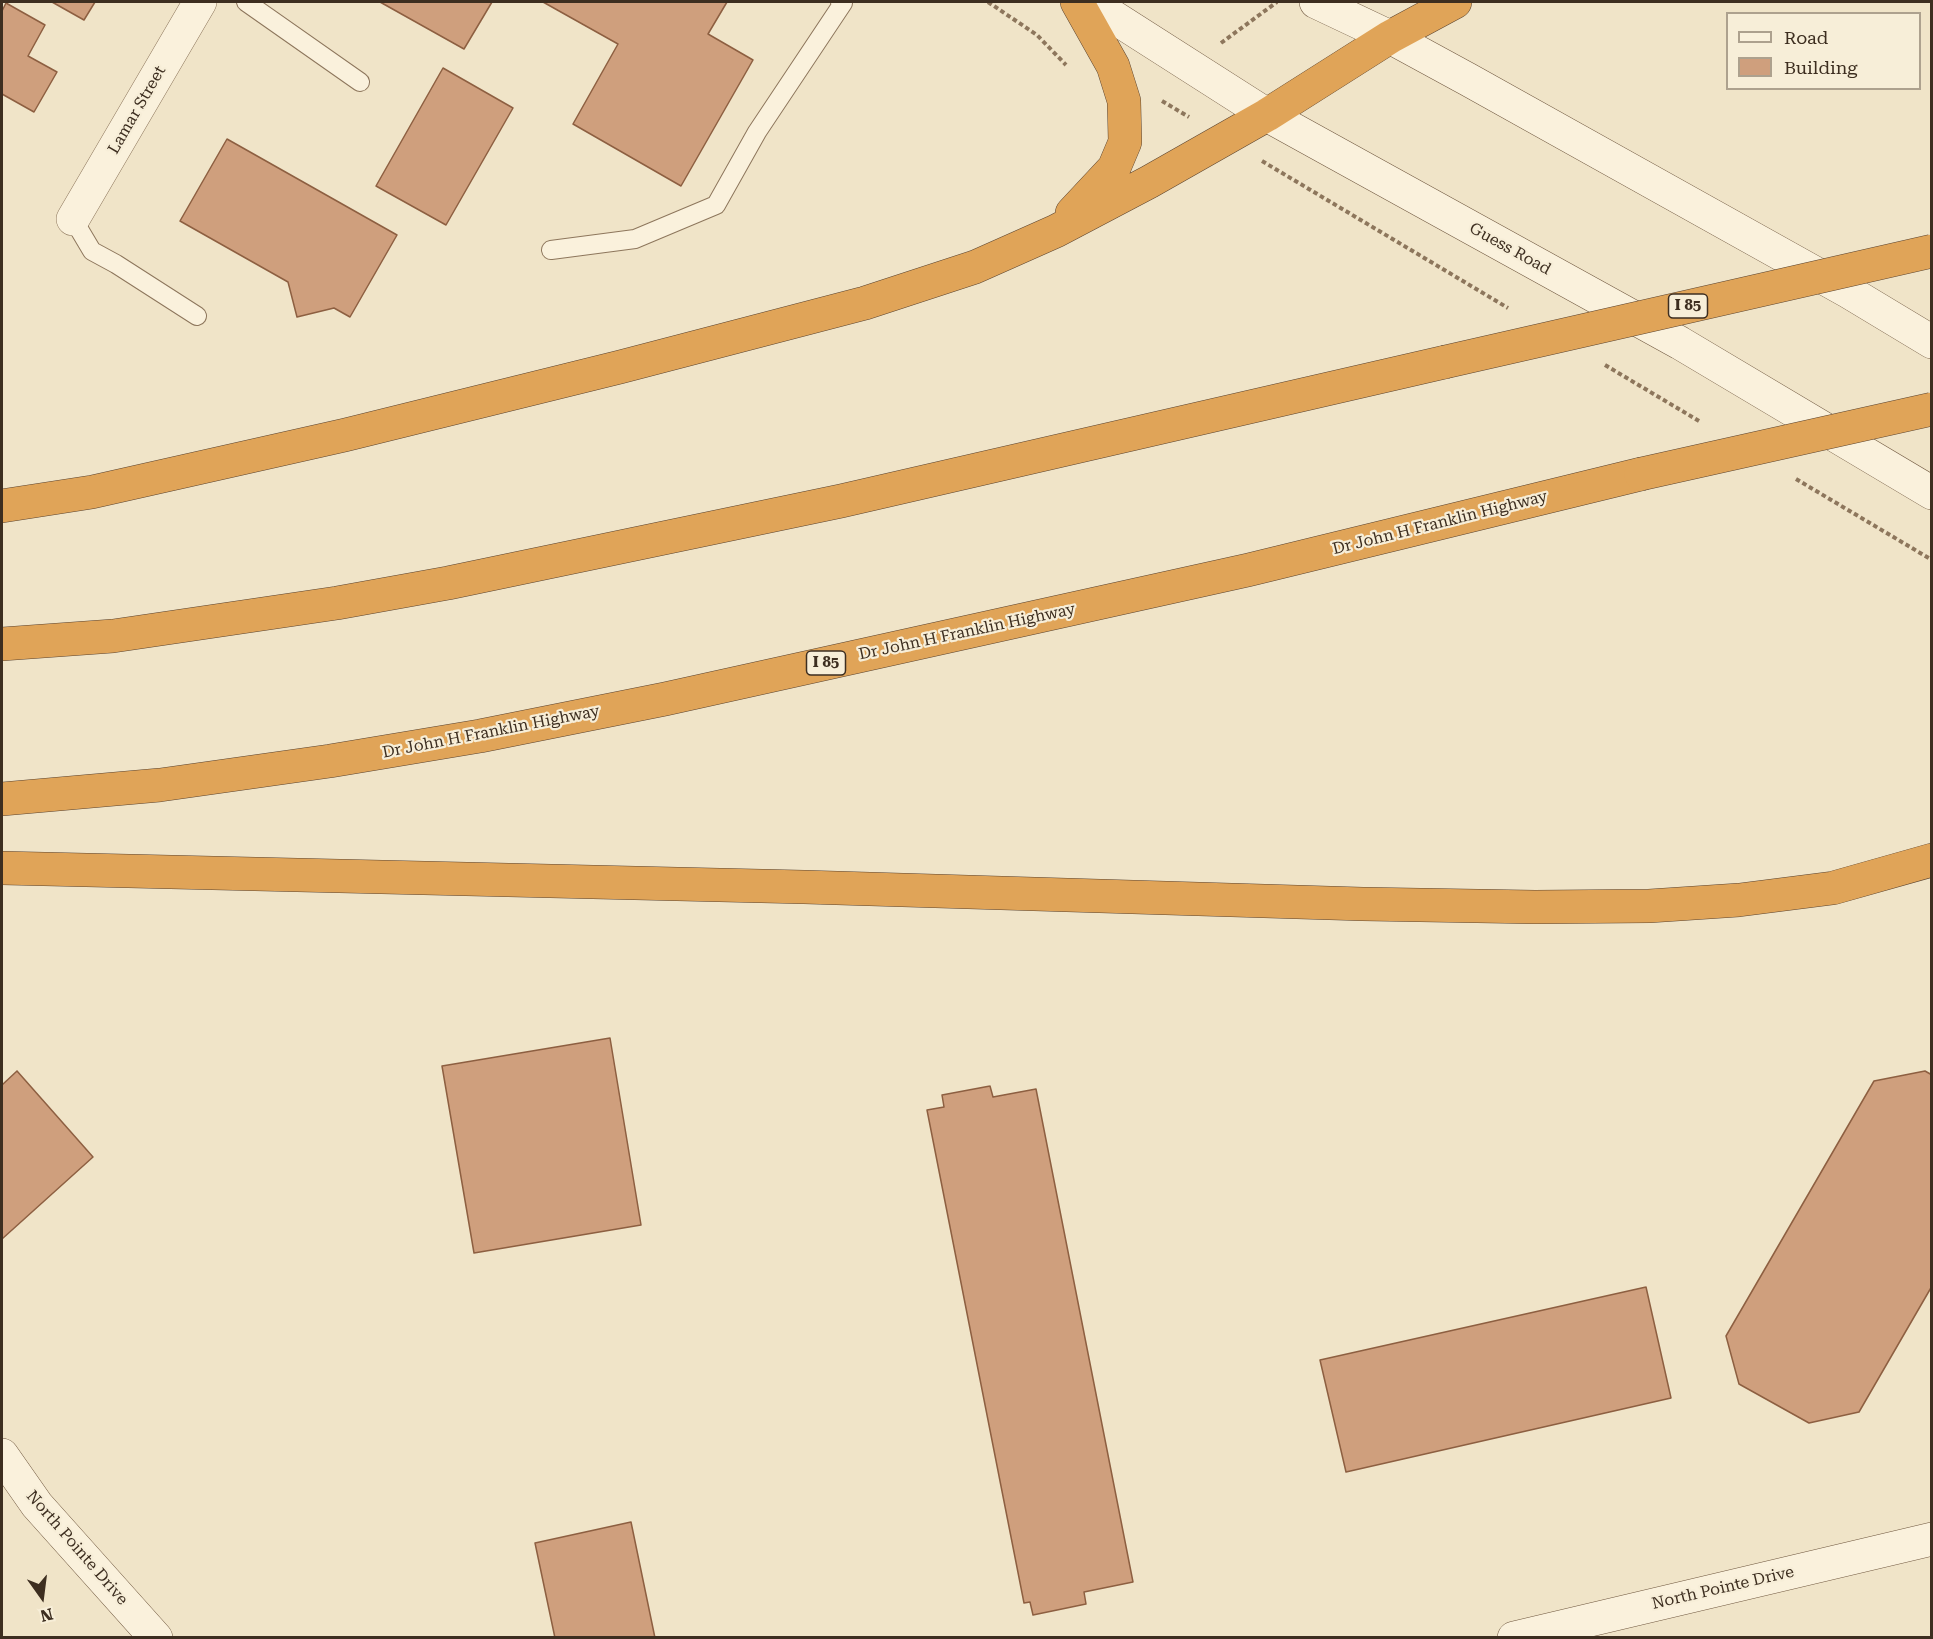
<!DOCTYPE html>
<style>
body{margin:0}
#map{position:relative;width:1933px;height:1639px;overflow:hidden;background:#f0e4c8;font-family:"Roboto Serif",serif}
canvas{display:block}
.frame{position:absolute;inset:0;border:3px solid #3d2e20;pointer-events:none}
.legend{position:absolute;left:1726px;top:12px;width:195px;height:78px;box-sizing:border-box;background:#f7eed8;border:2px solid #ada18e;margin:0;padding:8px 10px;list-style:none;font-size:18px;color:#3d2e20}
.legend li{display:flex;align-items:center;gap:12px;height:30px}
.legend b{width:30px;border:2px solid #ada18e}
.north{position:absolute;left:12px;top:1567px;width:60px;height:60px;-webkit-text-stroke:4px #f7eed8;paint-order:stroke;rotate:166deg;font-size:16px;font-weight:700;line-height:24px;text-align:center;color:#3d2e20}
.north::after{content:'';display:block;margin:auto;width:21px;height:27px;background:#3d2e20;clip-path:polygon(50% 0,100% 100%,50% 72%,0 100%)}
</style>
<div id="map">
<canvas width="1933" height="1639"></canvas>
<div class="frame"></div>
<ul class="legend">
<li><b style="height:8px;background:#faf1dc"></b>Road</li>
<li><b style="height:16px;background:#cf9f7d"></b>Building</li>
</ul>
<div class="north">N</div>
</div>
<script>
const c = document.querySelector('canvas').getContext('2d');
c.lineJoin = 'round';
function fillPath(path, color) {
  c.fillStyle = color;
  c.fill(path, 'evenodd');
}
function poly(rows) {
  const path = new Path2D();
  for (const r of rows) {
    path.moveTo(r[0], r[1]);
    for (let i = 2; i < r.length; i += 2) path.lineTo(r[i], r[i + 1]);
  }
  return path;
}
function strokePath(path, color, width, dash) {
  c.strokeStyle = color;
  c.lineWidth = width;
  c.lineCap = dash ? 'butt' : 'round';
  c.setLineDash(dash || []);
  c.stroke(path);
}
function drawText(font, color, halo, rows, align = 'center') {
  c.font = font + ' "Roboto Serif",serif';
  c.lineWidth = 4.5;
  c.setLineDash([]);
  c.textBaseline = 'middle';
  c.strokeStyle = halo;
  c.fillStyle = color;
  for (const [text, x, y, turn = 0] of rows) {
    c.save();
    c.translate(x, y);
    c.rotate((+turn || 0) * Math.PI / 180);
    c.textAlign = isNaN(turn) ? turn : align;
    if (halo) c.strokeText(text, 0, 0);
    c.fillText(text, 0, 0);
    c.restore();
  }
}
const building = poly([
 [52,2,95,2,84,20,52,2],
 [380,2,492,2,464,49,380,2],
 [543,2,727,2,708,34,753,60,681,186,573,124,618,44,543,2],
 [6,3,45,25,28,56,57,72,34,112,2,94,2,11,6,3],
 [443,68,513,108,446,225,376,186,443,68],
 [227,139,397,235,350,317,334,308,297,317,288,282,180,221,227,139],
 [610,1038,641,1225,474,1253,442,1066,610,1038],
 [17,1071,93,1157,2,1239,2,1085,17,1071],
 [1925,1071,1932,1075,1932,1286,1859,1412,1809,1423,1739,1384,1726,1336,1874,1081,1925,1071],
 [990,1086,993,1097,1036,1089,1133,1582,1084,1592,1086,1604,1033,1615,1030,1602,1024,1603,927,1110,944,1107,942,1095,990,1086],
 [1646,1287,1671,1398,1346,1472,1320,1360,1646,1287],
 [631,1522,655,1638,555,1638,535,1543,631,1522]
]);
const path = poly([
 [988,2,1037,35,1066,65],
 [1221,43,1277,2],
 [1162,101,1189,117],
 [1262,161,1508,308],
 [1605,365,1699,421],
 [1796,479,1932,560]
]);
const lane = poly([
 [246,2,360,82],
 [73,219,92,251,116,264,197,316],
 [551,250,635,239,716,205,757,132,843,3,840,2]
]);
const street = poly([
 [73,219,200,2]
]);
const secondary = poly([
 [1090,2,1267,115,1680,343,1932,493],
 [1316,2,1390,37,1469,80,1849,292,1932,342],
 [2,1455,37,1505,156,1638],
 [1514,1638,1932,1539]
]);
const highway = poly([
 [1072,213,1114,168,1125,142,1124,101,1113,66,1077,2],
 [2,506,92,492,345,435,620,367,865,303,975,267,1056,231,1149,182,1267,115,1390,37,1455,2],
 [2,644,113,636,337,603,448,583,841,501,1445,362],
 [2,799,160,785,330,761,480,736,665,699,1248,570,1641,474],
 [2,868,804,887,1363,904,1535,907,1649,906,1739,900,1833,888,1932,860]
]);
const highwayBridge = poly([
 [1445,362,1932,251],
 [1641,474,1932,409]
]);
const shields = [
 [1688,306,39],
 [826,663,39]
];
const shieldNames = [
 ["I 85",1688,306],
 ["I 85",826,663]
];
const streetNames = [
 ["Lamar Street",137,110,-60],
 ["Guess Road",1510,249,29],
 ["Dr John H Franklin Highway",1440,523,-14],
 ["Dr John H Franklin Highway",967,632,-12],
 ["Dr John H Franklin Highway",491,732,-11],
 ["North Pointe Drive",77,1548,49],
 ["North Pointe Drive",1723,1588,-13]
];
fillPath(building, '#cf9f7d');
strokePath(building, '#8d5f41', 1.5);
strokePath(lane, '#8d765c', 20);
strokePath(street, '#8d765c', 34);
strokePath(secondary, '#6f573f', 34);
strokePath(highway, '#5b4430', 34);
strokePath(path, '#8d765c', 4, [4.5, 3]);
strokePath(lane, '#faf1dc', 18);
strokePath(street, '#faf1dc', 33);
strokePath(secondary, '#faf1dc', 33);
strokePath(highway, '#e0a458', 33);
strokePath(highwayBridge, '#5b4430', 34, []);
strokePath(highwayBridge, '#e0a458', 33);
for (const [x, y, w] of shields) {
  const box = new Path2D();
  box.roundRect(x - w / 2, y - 12, w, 24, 4.5);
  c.fillStyle = '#f7eed8';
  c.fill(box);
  strokePath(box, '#3d2e20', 1.5);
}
drawText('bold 15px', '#3d2e20', null, shieldNames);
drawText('16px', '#3d2e20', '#f7eed8', streetNames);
</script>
